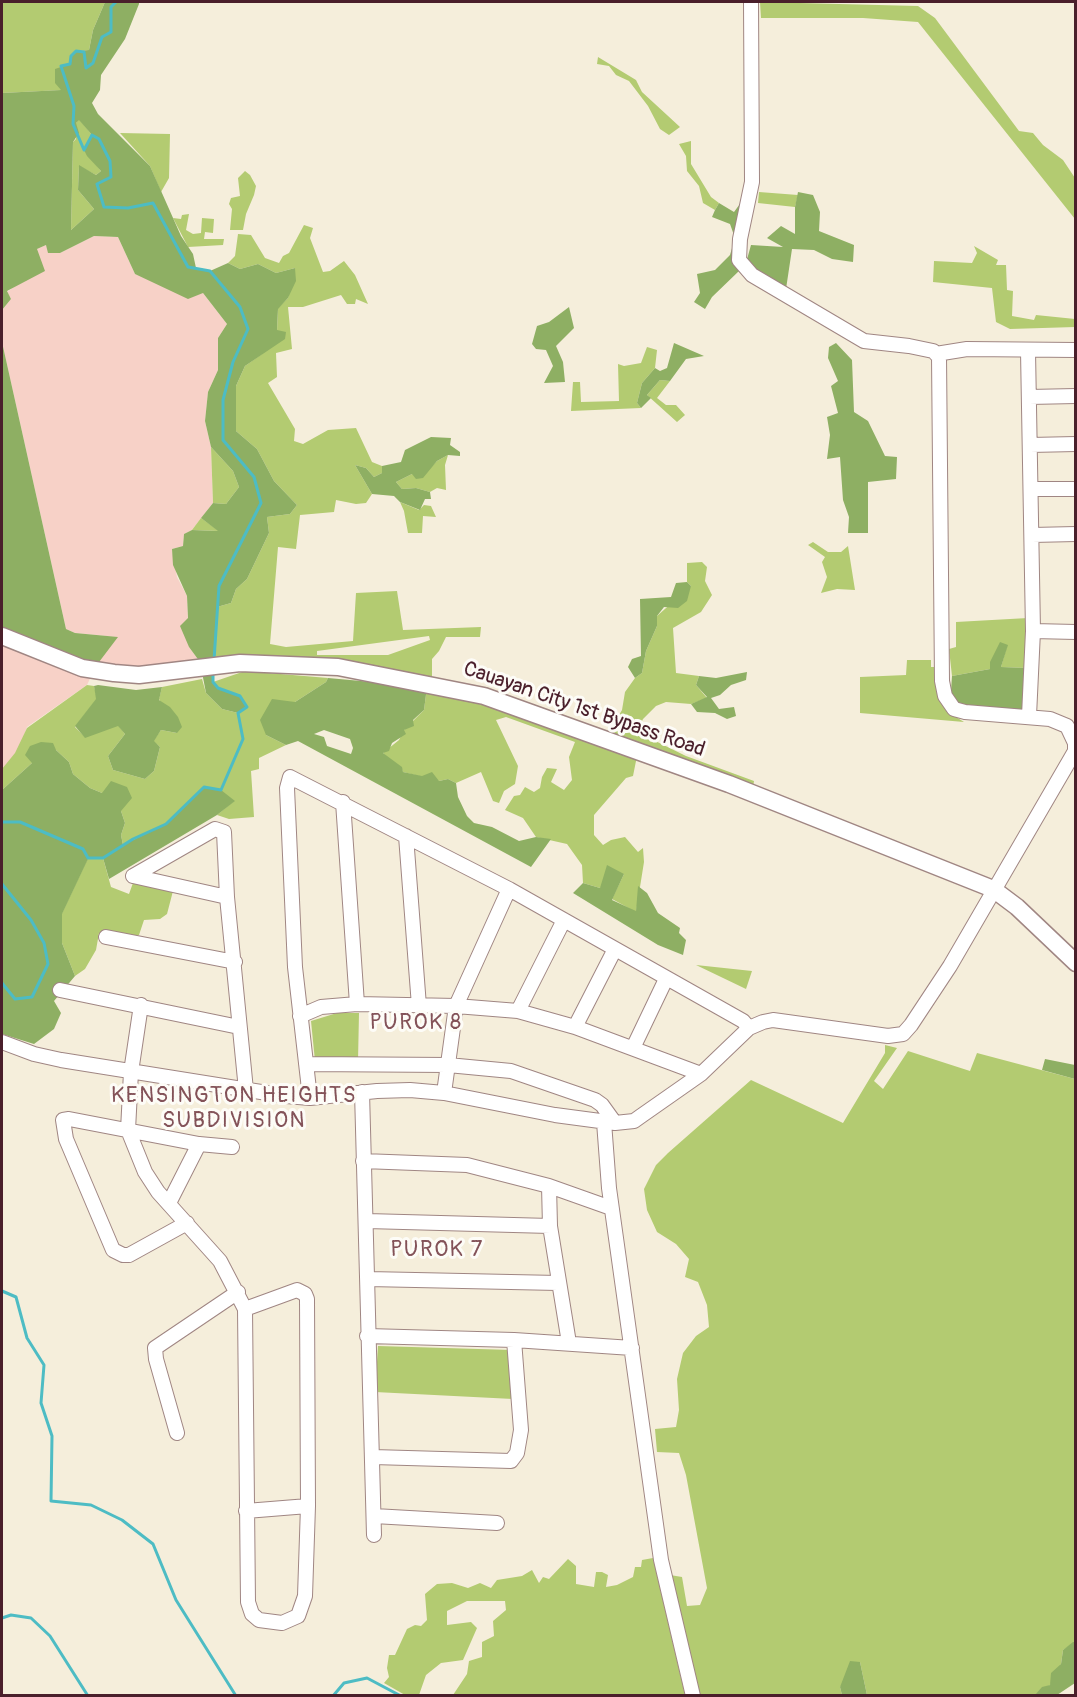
<!DOCTYPE html>
<style>
body{margin:0}
#map{position:relative;width:1077px;height:1697px;overflow:hidden;background:#f5eedb;font-family:Pangolin,sans-serif}
canvas{display:block}
.frame{position:absolute;inset:0;border:3px solid #4a1f2b;pointer-events:none}
</style>
<div id="map">
<canvas width="1077" height="1697"></canvas>
<div class="frame"></div>
</div>
<script>
const c = document.querySelector('canvas').getContext('2d');
c.lineJoin = 'round';
function fillPath(path, color) {
  c.fillStyle = color;
  c.fill(path, 'evenodd');
}
function poly(rows) {
  const path = new Path2D();
  for (const r of rows) {
    path.moveTo(r[0], r[1]);
    for (let i = 2; i < r.length; i += 2) path.lineTo(r[i], r[i + 1]);
  }
  return path;
}
function strokePath(path, color, width, dash) {
  c.strokeStyle = color;
  c.lineWidth = width;
  c.lineCap = dash ? 'butt' : 'round';
  c.setLineDash(dash || []);
  c.stroke(path);
}
function drawText(font, color, halo, rows, align = 'center') {
  c.font = font + ' Pangolin,sans-serif';
  c.lineWidth = 6;
  c.setLineDash([]);
  c.textBaseline = 'middle';
  c.strokeStyle = halo;
  c.fillStyle = color;
  for (const [text, x, y, turn = 0] of rows) {
    c.save();
    c.translate(x, y);
    c.rotate((+turn || 0) * Math.PI / 180);
    c.textAlign = isNaN(turn) ? turn : align;
    if (halo) c.strokeText(text, 0, 0);
    c.fillText(text, 0, 0);
    c.restore();
  }
}
const built = poly([
 [94,236,118,237,135,274,203,293,227,324,218,338,218,370,208,392,205,421,211,447,213,503,192,530,184,534,183,546,172,549,177,577,187,596,189,647,200,662,142,672,96,666,87,685,27,727,17,756,2,774,2,626,9,632,117,637,75,633,66,629,2,342,2,310,11,299,7,292,14,287,37,249,46,245,60,253]
]);
const green = poly([
 [2,2,105,2,93,30,89,50,76,51,70,64,61,66,62,90,2,93],
 [760,2,918,6,935,18,1019,131,1033,133,1043,145,1063,160,1075,178,1075,219,918,22,863,18,761,18],
 [598,57,636,80,642,92,680,127,669,135,660,129,648,106,629,81,616,75,609,66,597,64],
 [79,119,92,135,84,150,101,171,96,175,79,166,78,190,94,209,71,230,73,142,76,139,76,123],
 [120,133,170,134,169,178,161,192,150,166],
 [691,141,691,164,711,197,719,203,715,210,703,203,699,186,687,171,686,156,679,144],
 [245,171,250,175,256,186,254,195,246,214,243,230,230,230,232,209,229,204,231,198,240,196,238,178],
 [759,192,798,195,795,207,758,203],
 [189,214,186,230,193,234,201,233,202,218,214,219,213,233,205,232,204,239,224,239,223,245,188,247,173,218,181,219,182,215],
 [304,225,313,228,310,238,323,272,330,271,344,261,355,275,368,304,356,299,355,304,347,304,341,295,303,307,288,307,292,349,276,353,277,377,268,383,295,429,294,441,303,444,328,430,356,428,372,462,382,466,382,473,374,477,366,468,355,465,372,494,366,503,356,504,336,500,334,512,300,515,296,549,278,547,270,644,286,647,353,641,356,593,397,591,403,630,481,627,480,637,446,637,439,651,432,659,432,679,214,663,217,607,231,603,236,589,247,579,269,533,267,517,290,514,297,505,274,481,257,449,236,431,236,386,245,366,262,354,277,331,278,308,288,298,295,268,276,273,258,264,240,269,228,263,235,256,238,234,251,235,265,258,279,263,283,256,289,253],
 [429,636,430,640,388,655,317,655,317,651],
 [974,246,998,260,996,265,1006,265,1007,290,1013,291,1012,316,1034,320,1036,315,1075,319,1075,327,1010,329,996,322,992,288,933,282,934,261,972,263,977,253],
 [647,347,657,350,655,368,642,383,637,403,641,408,571,411,573,382,580,382,581,402,619,401,618,364,624,366,641,363],
 [660,380,670,381,657,398,666,405,676,405,685,415,677,422,647,395],
 [211,447,233,471,239,487,226,504,213,503],
 [448,455,445,465,446,490,437,488,430,492,416,488,402,489,396,482,412,474,427,471,437,461],
 [400,502,419,510,424,505,431,506,436,517,423,516,422,533,408,533,404,511],
 [201,518,219,531,192,530],
 [813,542,828,552,841,552,848,546,855,590,837,589,821,593,827,577,822,562,825,557,808,545],
 [702,562,707,567,705,581,712,595,701,612,673,628,676,673,699,676,696,685,707,698,691,704,666,702,656,706,643,719,637,732,686,756,754,781,753,787,609,732,622,710,625,692,635,678,642,673,646,651,657,626,657,616,691,586,687,582,687,563],
 [1028,618,1028,668,1001,667,1007,646,990,669,952,676,949,649,956,647,956,622],
 [907,660,931,660,931,667,940,667,948,712,964,722,860,713,860,677,906,675],
 [245,671,328,678,326,682,295,702,266,735,286,745,259,758,259,769,251,771,254,817,229,819,217,815,234,801,185,805,166,824,123,845,121,835,125,823,121,811,102,793,90,788,73,774,69,762,56,750,32,763,2,790,2,769,15,753,27,728,87,685,94,686,97,699,75,727,85,737,118,725,125,734,108,756,113,770,145,779,154,771,160,747,153,741,161,730,177,733,159,699,162,687,202,679,206,693,222,709,238,713,240,696,218,688,213,682],
 [427,687,473,698,637,756,633,776,626,778,594,815,594,835,603,845,611,840,625,837,638,852,643,848,644,862,636,912,612,899,624,874,600,888,583,883,582,865,567,844,536,837,523,818,505,810,514,796,520,795,525,787,534,792,540,788,542,777,547,768,557,769,551,782,564,790,572,780,569,757,575,742,506,717,496,720,518,766,515,784,504,791,499,803,493,801,481,772,456,783,448,779,439,781,403,772,401,767,388,759,383,753,399,740,404,730,424,710],
 [88,858,103,858,111,887,129,894,133,883,173,891,167,914,160,919,144,920,139,935,130,937,99,933,96,950,85,969,75,976,62,943,62,913],
 [696,965,752,971,746,989],
 [337,1013,359,1013,358,1061,315,1061,311,1021],
 [885,1045,897,1048,874,1081,883,1089,908,1051,970,1071,977,1053,1075,1079,1076,1642,1063,1650,1061,1664,1050,1685,1035,1695,867,1695,860,1662,840,1687,842,1695,697,1695,670,1575,682,1577,687,1606,700,1605,707,1588,686,1475,679,1453,657,1452,655,1429,676,1427,679,1410,677,1379,683,1353,696,1336,709,1327,707,1305,698,1282,685,1277,689,1259,676,1244,657,1232,647,1210,644,1189,656,1165,668,1153,751,1080,843,1123,885,1053],
 [378,1346,512,1350,513,1399,375,1392],
 [653,1558,685,1695,453,1695,467,1674,469,1661,482,1657,482,1642,494,1636,493,1621,506,1610,505,1601,467,1601,447,1611,447,1625,471,1622,477,1628,463,1660,441,1663,426,1675,419,1695,405,1695,384,1683,389,1677,387,1668,389,1655,395,1655,407,1629,415,1625,421,1626,427,1620,425,1594,437,1584,452,1583,468,1588,480,1583,491,1588,497,1580,522,1576,532,1570,539,1583,543,1577,549,1579,568,1559,576,1566,576,1584,594,1587,596,1572,602,1572,608,1575,606,1587,617,1585,633,1577,635,1567,641,1567,642,1560]
]);
const forest = poly([
 [105,2,139,2,139,4,125,39,101,75,100,90,92,103,98,114,150,166,181,236,193,254,196,268,210,271,228,263,240,269,258,264,276,273,295,268,296,281,288,298,278,309,277,330,286,332,285,339,245,366,236,386,236,431,257,449,274,481,297,505,290,514,267,517,269,533,247,579,236,589,231,603,217,607,213,682,218,688,240,696,247,707,238,713,222,709,206,693,200,662,189,647,180,626,188,618,187,596,173,565,172,549,183,546,184,534,192,530,218,531,201,518,213,503,226,504,239,487,233,471,211,447,205,421,208,392,218,370,218,338,227,324,203,293,188,299,135,274,118,237,94,236,60,253,48,253,46,245,37,249,45,271,7,291,11,299,2,310,2,93,61,90,55,83,55,69,70,64,71,56,76,51,89,50,93,30],
 [79,120,92,135,84,150,87,156,101,171,96,175,79,165,78,190,94,209,71,230,73,142,79,133,76,123],
 [798,192,813,195,820,212,819,231,854,245,853,262,832,259,814,250,792,249,786,289,746,263,751,245,783,247,767,238,781,226,795,234,795,207],
 [748,193,739,271,712,297,705,309,694,302,700,293,697,274,715,270,730,255,735,238,730,224,712,217,715,210,719,203,734,212],
 [569,307,574,328,556,346,563,362,565,382,544,383,553,366,546,350,536,349,532,344,537,326,549,322],
 [2,342,66,629,75,633,118,637,96,666,9,632,2,626],
 [674,343,704,356,686,359,670,381,660,380,647,395,651,398,641,408,637,403,642,383,655,368,660,371,667,368],
 [836,343,852,360,854,412,868,421,885,456,897,457,896,479,868,482,868,533,848,533,849,517,843,500,840,457,827,459,830,435,827,417,838,413,831,386,838,381,828,358,829,347],
 [431,437,451,438,450,445,460,452,460,456,448,455,437,461,423,478,416,479,412,474,396,482,402,489,416,488,430,492,431,499,425,499,420,510,400,502,394,496,372,494,355,465,366,468,374,477,382,473,382,466,401,462,405,450],
 [687,582,691,586,687,601,678,608,664,607,657,616,657,626,646,651,642,673,635,678,628,667,632,659,641,656,640,599,671,597,676,583],
 [1000,642,1008,645,1001,667,1028,668,1028,714,957,704,951,691,952,676,990,669,990,662],
 [747,672,746,680,731,685,720,695,711,698,719,709,734,707,736,716,727,719,715,713,697,712,691,704,707,697,696,685,699,676,716,678],
 [328,678,427,687,424,710,413,720,414,726,404,730,406,734,392,743,389,751,383,753,402,767,403,772,422,776,432,772,439,781,448,779,456,783,458,797,467,816,474,823,492,827,519,841,536,837,551,839,531,867,298,741,286,745,266,735,260,720,272,699,295,702,326,682],
 [324,730,350,739,353,748,351,754,327,746,324,737,314,734],
 [98,685,136,690,162,687,159,700,170,707,178,717,182,727,177,733,161,730,154,741,160,747,154,771,145,779,113,770,108,756,125,734,118,726,85,738,75,726,96,699,94,686],
 [41,742,53,743,56,750,69,762,73,774,90,788,102,793,111,781,127,787,132,798,121,811,125,823,121,835,123,845,166,824,204,787,221,790,235,801,217,815,109,879,103,858,88,859,62,914,62,943,75,976,54,1001,61,1013,54,1029,34,1044,2,1034,2,790,32,763,25,755,30,746],
 [607,865,624,874,612,900,636,911,638,886,647,893,658,913,680,928,679,933,686,940,683,955,658,945,573,893,583,883,600,888],
 [1045,1059,1075,1065,1075,1079,1042,1070],
 [1073,1642,1075,1642,1075,1683,1057,1695,1035,1695,1042,1687,1050,1685,1051,1673,1061,1664,1063,1650],
 [850,1661,860,1662,867,1695,842,1695,840,1687]
]);
const stream = poly([
 [116,2,111,7,111,32,102,37,93,63,86,68,84,52,76,51,71,56,70,64,61,66,74,106,73,124,84,150,92,135,99,139,110,161,111,177,97,184,104,207,128,208,153,203,188,267,210,271,240,307,248,329,233,362,223,400,223,440,254,477,261,503,219,586,214,660],
 [2,822,20,822,83,849,88,858,103,858,133,839,166,824,204,787,221,790,243,739,238,713,247,707,240,696,218,688,213,682,213,672],
 [2,884,31,920,44,943,48,964,32,997,15,999,2,983],
 [2,1291,16,1297,27,1338,44,1365,41,1403,52,1436,51,1501,91,1505,122,1520,153,1544,176,1600,236,1696],
 [2,1618,11,1615,31,1618,50,1636,88,1696],
 [333,1696,344,1683,367,1678,401,1696]
]);
const minor = poly([
 [1028,351,1033,631,1029,716],
 [936,354,967,349,1076,350],
 [1029,397,1076,396],
 [1030,445,1076,444],
 [1031,489,1076,489],
 [1032,535,1076,534],
 [1033,631,1076,632],
 [343,802,357,1004],
 [406,836,419,1006],
 [133,876,215,829,224,832,227,897,246,1090],
 [133,876,227,897],
 [106,937,235,962],
 [60,990,239,1027],
 [141,1005,131,1072,128,1130,145,1172,158,1192,220,1261,245,1309,248,1602,252,1614,259,1620,282,1623,298,1616,305,1596,308,1506,307,1299,305,1294,297,1290,245,1309],
 [518,1011,564,920],
 [300,1016,321,1007,357,1004,456,1006,518,1011,575,1027,701,1074],
 [575,1027,615,949],
 [2,1042,34,1054,61,1060,286,1096,310,1098,377,1091,410,1090,444,1093,555,1115,615,1123,634,1121,641,1116,701,1074,749,1028,763,1022,773,1020,888,1036,903,1034,911,1025,950,966,1075,751,1075,743,1067,726,1050,719,965,712,954,709,945,696,942,681,939,356,933,351,909,346,864,341,752,275,739,260,740,239,752,182,751,2],
 [633,1048,666,979],
 [306,1064,448,1065,511,1071,595,1100,602,1105,615,1123],
 [362,1092,374,1535],
 [444,1093,456,1006,509,889],
 [310,1098,295,967,287,788,290,777,509,889,743,1021,749,1028],
 [604,1122,609,1188,661,1560,693,1696],
 [363,1161,467,1165,549,1186,550,1226,569,1343],
 [549,1186,611,1208],
 [169,1203,199,1144],
 [367,1221,550,1226],
 [187,1223,129,1255,123,1255,113,1250,66,1139,63,1120,69,1119,199,1144,232,1147],
 [368,1279,558,1283],
 [367,1336,514,1340,632,1348],
 [177,1433,156,1359,155,1348,238,1292],
 [373,1457,511,1461,517,1453,521,1430,514,1340],
 [246,1511,308,1506],
 [374,1516,497,1523]
]);
const major = poly([
 [2,636,82,668,114,673,139,675,240,663,338,667,484,696,729,784,993,889,1017,907,1076,963]
]);
const streetNames = [
 ["Cauayan City 1st Bypass Road",584,710,19]
];
const neighbourhoodNames = [
 ["PUROK 8",416,1023],
 ["KENSINGTON HEIGHTS",234,1096],
 ["SUBDIVISION",234,1121],
 ["PUROK 7",437,1250]
];
fillPath(built, '#f7d1c7');
fillPath(green, '#b3cb71');
fillPath(forest, '#8eaf63');
strokePath(stream, '#4dbcc4', 3);
strokePath(minor, '#a08683', 16);
strokePath(major, '#a08683', 19);
strokePath(minor, '#fff', 14);
strokePath(major, '#fff', 16);
drawText('21px', '#4a1f2b', '#fdfcf7', streetNames);
c.letterSpacing = '1.5px';
drawText('22px', '#835258', '#fdfcf7', neighbourhoodNames);
c.letterSpacing = '0px';
</script>
